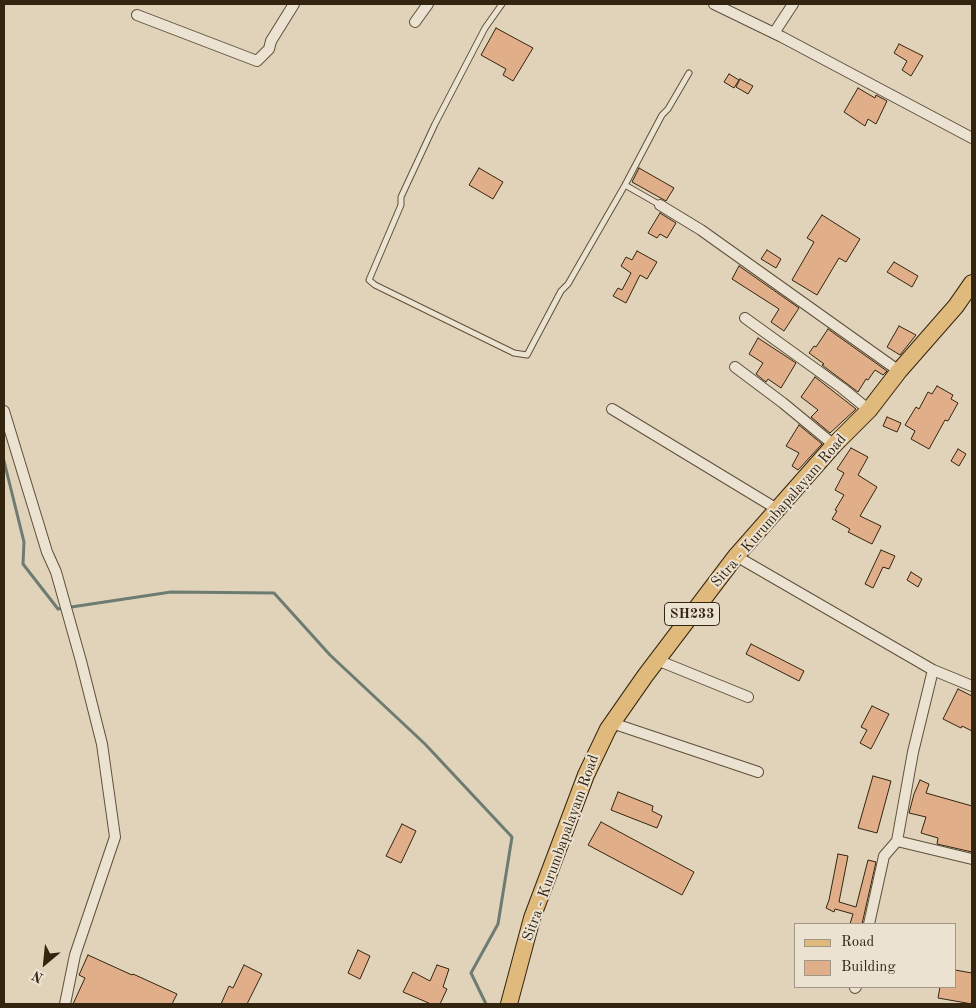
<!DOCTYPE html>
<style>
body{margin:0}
#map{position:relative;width:976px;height:1008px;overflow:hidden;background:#e1d3b9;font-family:"Old Standard TT",serif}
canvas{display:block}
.frame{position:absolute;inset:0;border:5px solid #332410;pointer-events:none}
.legend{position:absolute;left:794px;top:923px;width:162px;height:65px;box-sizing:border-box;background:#ece2d2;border:1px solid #a29684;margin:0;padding:6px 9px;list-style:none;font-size:15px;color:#332410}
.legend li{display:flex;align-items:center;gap:10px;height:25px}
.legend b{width:25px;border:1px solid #a29684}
.north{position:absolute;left:20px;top:938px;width:50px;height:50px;-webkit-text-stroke:4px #ece2d2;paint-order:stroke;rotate:208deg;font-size:14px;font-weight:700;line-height:20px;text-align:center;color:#332410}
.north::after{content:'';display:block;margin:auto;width:18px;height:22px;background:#332410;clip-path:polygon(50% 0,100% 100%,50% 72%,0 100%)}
</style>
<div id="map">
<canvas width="976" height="1008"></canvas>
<div class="frame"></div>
<ul class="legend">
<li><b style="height:6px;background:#e0ba7c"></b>Road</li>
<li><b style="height:14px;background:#e0af89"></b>Building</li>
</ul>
<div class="north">N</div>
</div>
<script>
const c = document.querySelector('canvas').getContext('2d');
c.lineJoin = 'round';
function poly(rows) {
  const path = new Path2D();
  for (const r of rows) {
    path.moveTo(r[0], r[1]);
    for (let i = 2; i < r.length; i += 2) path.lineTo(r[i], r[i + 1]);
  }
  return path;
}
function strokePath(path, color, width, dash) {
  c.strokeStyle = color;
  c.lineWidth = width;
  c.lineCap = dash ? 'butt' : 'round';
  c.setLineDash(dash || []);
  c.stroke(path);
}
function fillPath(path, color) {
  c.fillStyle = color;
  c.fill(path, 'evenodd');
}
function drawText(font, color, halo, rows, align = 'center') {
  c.font = font + ' "Old Standard TT",serif';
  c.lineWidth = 4;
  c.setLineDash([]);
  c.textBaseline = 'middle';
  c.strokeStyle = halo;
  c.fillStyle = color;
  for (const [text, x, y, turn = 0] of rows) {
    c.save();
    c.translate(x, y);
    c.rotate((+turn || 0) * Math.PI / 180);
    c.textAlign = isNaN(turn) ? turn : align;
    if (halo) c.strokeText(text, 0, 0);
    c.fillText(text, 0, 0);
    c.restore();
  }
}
const stream = poly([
 [4,461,24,542,23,564,58,609,171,592,274,593,330,655,425,744,512,837,498,924,471,973,486,1004]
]);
const building = poly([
 [496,28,533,48,513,81,503,75,506,69,481,55,496,28],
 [899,44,923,56,911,76,902,70,907,61,894,53,899,44],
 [729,74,739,80,734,88,724,82,729,74],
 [740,79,753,86,748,94,736,87,740,79],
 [858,88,875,98,876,95,887,101,876,124,868,119,865,126,844,112,858,88],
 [479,168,503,182,493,199,469,185,479,168],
 [639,168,674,188,666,201,632,182,639,168],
 [660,213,676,223,667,238,660,234,657,238,648,233,660,213],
 [822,215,860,239,846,262,839,258,817,295,792,280,814,242,807,238,822,215],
 [767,250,781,259,776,268,761,259,767,250],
 [637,251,657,262,647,279,640,275,626,303,613,296,618,288,622,290,631,273,621,266,626,257,632,260,637,251],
 [894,262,918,276,912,287,887,272,894,262],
 [739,266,799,308,784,331,771,322,779,309,732,279,739,266],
 [899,326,916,335,900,355,887,347,899,326],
 [828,329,887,371,883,375,875,370,868,380,866,379,858,392,822,365,824,364,809,353,814,346,816,347,828,329],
 [758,338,796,363,781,388,768,379,766,382,756,374,763,363,749,354,758,338],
 [815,377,856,409,830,433,811,417,818,410,801,397,815,377],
 [937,386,953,395,951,399,958,403,948,421,945,420,929,449,911,439,915,431,905,425,916,407,919,409,928,392,932,394,937,386],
 [887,417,901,423,897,432,883,426,887,417],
 [799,425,822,444,798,470,792,466,799,453,786,446,799,425],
 [851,448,868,457,858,475,877,487,860,516,881,526,872,544,848,532,850,529,832,519,837,511,835,510,844,495,835,490,844,473,837,469,851,448],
 [958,449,966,454,959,466,951,461,958,449],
 [881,550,895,556,889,569,883,567,873,588,865,584,881,550],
 [911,572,922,579,918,587,907,580,911,572],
 [751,644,804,671,799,681,746,654,751,644],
 [958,689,972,696,972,731,962,726,961,728,943,719,958,689],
 [872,706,889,714,871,749,860,743,867,730,861,727,872,706],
 [873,776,891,781,877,833,858,828,873,776],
 [920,780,929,784,926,793,972,806,972,852,937,844,938,838,921,833,926,817,909,813,914,794,920,780],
 [618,792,653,806,652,811,662,816,657,828,611,810,618,792],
 [601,822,694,872,682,895,588,845,601,822],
 [402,824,416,831,401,863,386,856,402,824],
 [838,854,848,856,839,902,856,907,868,860,876,862,862,924,850,924,853,914,835,909,834,912,826,908,829,900,838,854],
 [358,950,370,956,360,979,348,973,358,950],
 [88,955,132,975,133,974,177,994,172,1004,73,1004,85,978,79,975,88,955],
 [244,965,262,974,247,1004,221,1004,229,986,233,988,244,965],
 [437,965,449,969,443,987,447,989,440,1004,431,1004,403,992,413,972,430,981,437,965],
 [955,970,972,973,972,1004,938,998,940,987,955,987,955,970]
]);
const lane = poly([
 [502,4,485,28,435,124,401,197,401,205,369,280,375,285,514,353,527,355,561,291,568,284,625,185,662,115,668,109,689,73],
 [625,185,660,205]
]);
const street = poly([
 [714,4,782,37,972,138],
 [137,15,257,61,269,49,271,41,294,4],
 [415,22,428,4],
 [774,33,793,4],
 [660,205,701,230,899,371],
 [745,318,842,388,869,410],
 [735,367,783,403,834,445],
 [612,409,777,509],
 [4,411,47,552,56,572,81,661,102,744,115,837,75,955,65,1004],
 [736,556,933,670,972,686],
 [657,660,748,697],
 [612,723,758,772],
 [897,841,972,859],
 [869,924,884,856,897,841,913,752,933,670],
 [855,988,856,987]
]);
const primary = poly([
 [509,1004,532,918,586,775,608,729,645,676,736,556,834,445,869,410,899,371,956,306,972,283]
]);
const shields = [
 [692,614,55]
];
const shieldNames = [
 ["SH233",692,614]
];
const streetNames = [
 ["Sitra - Kurumbapalayam Road",779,511,-49],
 ["Sitra - Kurumbapalayam Road",561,848,-70]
];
strokePath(stream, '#6d7c72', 3);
fillPath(building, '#e0af89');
strokePath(building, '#332410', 1);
strokePath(lane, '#5e503a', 7);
strokePath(street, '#5e503a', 12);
strokePath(primary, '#332410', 18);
strokePath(lane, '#ece2d2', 5);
strokePath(street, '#ece2d2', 10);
strokePath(primary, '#e0ba7c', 16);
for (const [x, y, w] of shields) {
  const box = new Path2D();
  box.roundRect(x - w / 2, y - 11.5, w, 23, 4);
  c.fillStyle = '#ece2d2';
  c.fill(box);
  strokePath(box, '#332410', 1);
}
drawText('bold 14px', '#332410', null, shieldNames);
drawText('15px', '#332410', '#ece2d2', streetNames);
</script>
